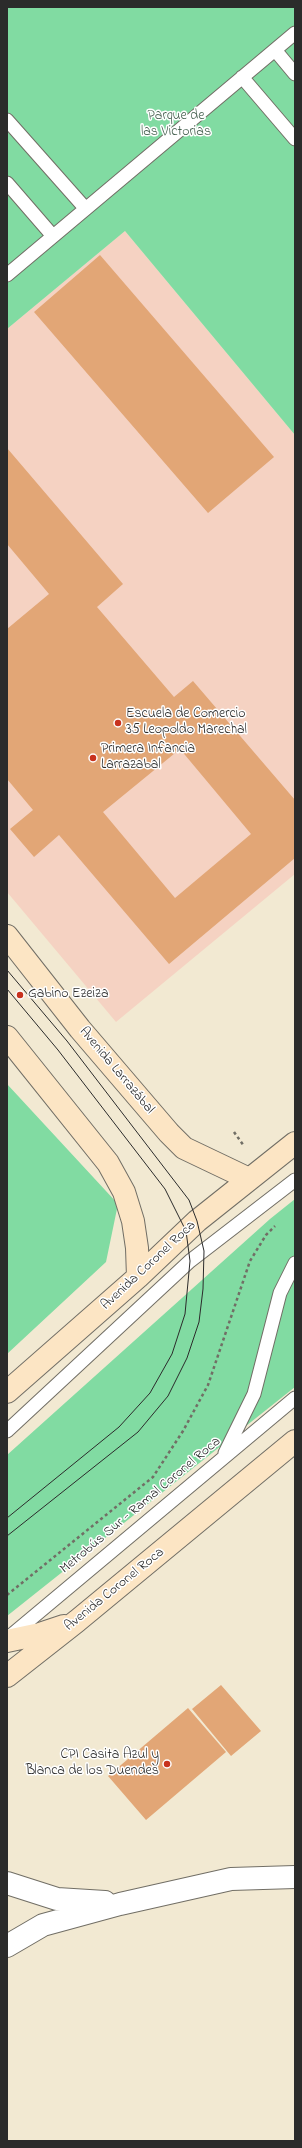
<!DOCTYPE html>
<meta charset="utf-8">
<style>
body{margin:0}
#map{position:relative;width:302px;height:2148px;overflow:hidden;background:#f2e9d2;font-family:"Indie Flower",sans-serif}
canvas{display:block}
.frame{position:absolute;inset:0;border:8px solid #2b2b2b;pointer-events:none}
</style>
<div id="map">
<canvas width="302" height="2148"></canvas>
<div class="frame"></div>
</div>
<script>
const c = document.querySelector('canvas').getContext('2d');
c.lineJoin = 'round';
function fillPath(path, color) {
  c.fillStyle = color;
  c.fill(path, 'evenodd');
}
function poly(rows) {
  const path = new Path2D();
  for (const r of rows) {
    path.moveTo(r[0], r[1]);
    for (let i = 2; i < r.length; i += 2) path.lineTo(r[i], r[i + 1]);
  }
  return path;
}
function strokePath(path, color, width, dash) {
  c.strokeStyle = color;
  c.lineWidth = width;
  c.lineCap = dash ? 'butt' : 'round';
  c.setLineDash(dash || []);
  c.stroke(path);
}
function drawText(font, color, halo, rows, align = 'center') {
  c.font = font + ' "Indie Flower",sans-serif';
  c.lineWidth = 3;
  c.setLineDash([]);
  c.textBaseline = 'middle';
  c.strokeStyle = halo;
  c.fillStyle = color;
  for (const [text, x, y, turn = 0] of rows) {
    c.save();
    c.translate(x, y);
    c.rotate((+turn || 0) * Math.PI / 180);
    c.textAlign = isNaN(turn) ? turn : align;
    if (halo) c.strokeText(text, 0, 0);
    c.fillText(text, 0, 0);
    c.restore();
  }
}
const built = poly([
 [125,231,295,435,295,874,116,1022,7,892,7,329]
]);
const green = poly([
 [7,7,295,7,295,435,125,231,7,329],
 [7,1084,118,1204,106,1262,7,1354],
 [295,1199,295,1387,7,1616,7,1455,270,1219]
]);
const building = poly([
 [100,255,274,457,208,513,34,312],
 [7,448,123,584,97,607,174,697,193,681,295,800,295,858,169,964,59,835,34,857,10,829,33,810,7,779,7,629,49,594,7,544],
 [180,749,251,834,175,898,103,812],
 [221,1685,261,1731,231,1756,192,1709],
 [188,1708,226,1752,146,1820,108,1776]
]);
const path = poly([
 [234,1132,244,1146],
 [7,1595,153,1477,183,1431,208,1385,250,1261,266,1235,275,1226]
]);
const lane = poly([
 [275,50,295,74],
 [242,77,295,139],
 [7,120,85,208],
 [7,183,52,235],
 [7,275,295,33],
 [7,1431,190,1261,295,1180],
 [225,1453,254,1394,280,1293,295,1263],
 [8,1638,295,1398]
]);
const street = poly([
 [7,1883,57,1899,105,1902],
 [7,1946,43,1925,120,1904,231,1879,295,1877]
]);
const secondary = poly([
 [7,936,80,1029,169,1133,184,1148,249,1179],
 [7,1037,108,1163,124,1192,133,1221,137,1248,138,1277],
 [7,1392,138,1277,197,1221,295,1143],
 [7,1641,40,1634,64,1626],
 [7,1676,77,1621,295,1441]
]);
const tram = poly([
 [7,970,67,1041,189,1200,197,1221,204,1251,203,1289,199,1322,187,1358,168,1396,138,1432,7,1536],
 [7,989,58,1050,165,1189,186,1231,190,1261,185,1314,172,1354,150,1393,119,1427,7,1518]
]);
const markers = [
 [118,723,4,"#c8321e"],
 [93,758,4,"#c8321e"],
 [20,995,4,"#c8321e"],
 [167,1764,4,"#c8321e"]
];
const parkNames = [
 ["Parque de",176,117],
 ["las Victorias",176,133]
];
const poiNames = [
 ["Escuela de Comercio",126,715],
 ["35 Leopoldo Marechal",126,731],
 ["Primera Infancia",101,750],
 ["Larrazabal",101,766],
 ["Gabino Ezeiza",28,995],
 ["CPI Casita Azul y",159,1756,"right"],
 ["Blanca de los Duendes",159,1772,"right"]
];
const streetNames = [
 ["Avenida Larrazábal",116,1071,50],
 ["Avenida Coronel Roca",149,1266,-43],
 ["Metrobús Sur - Ramal Coronel Roca",141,1506,-40],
 ["Avenida Coronel Roca",115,1590,-39]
];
fillPath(built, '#f5d2c2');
fillPath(green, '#81dba2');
fillPath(building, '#e2a676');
strokePath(lane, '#716e65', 15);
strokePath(street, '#716e65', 24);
strokePath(secondary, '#716e65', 24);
strokePath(path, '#716e65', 2.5, [3, 3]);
strokePath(lane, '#fff', 13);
strokePath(street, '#fff', 22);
strokePath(secondary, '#fce5c4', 22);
strokePath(tram, '#2b2b2b', 1);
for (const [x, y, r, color] of markers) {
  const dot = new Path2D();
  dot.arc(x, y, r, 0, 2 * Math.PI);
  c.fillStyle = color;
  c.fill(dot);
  strokePath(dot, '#fff', 1.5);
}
drawText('14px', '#45604f', '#fff', parkNames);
drawText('14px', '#2b2b2b', '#fff', poiNames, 'left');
drawText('14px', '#2b2b2b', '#fff', streetNames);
</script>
